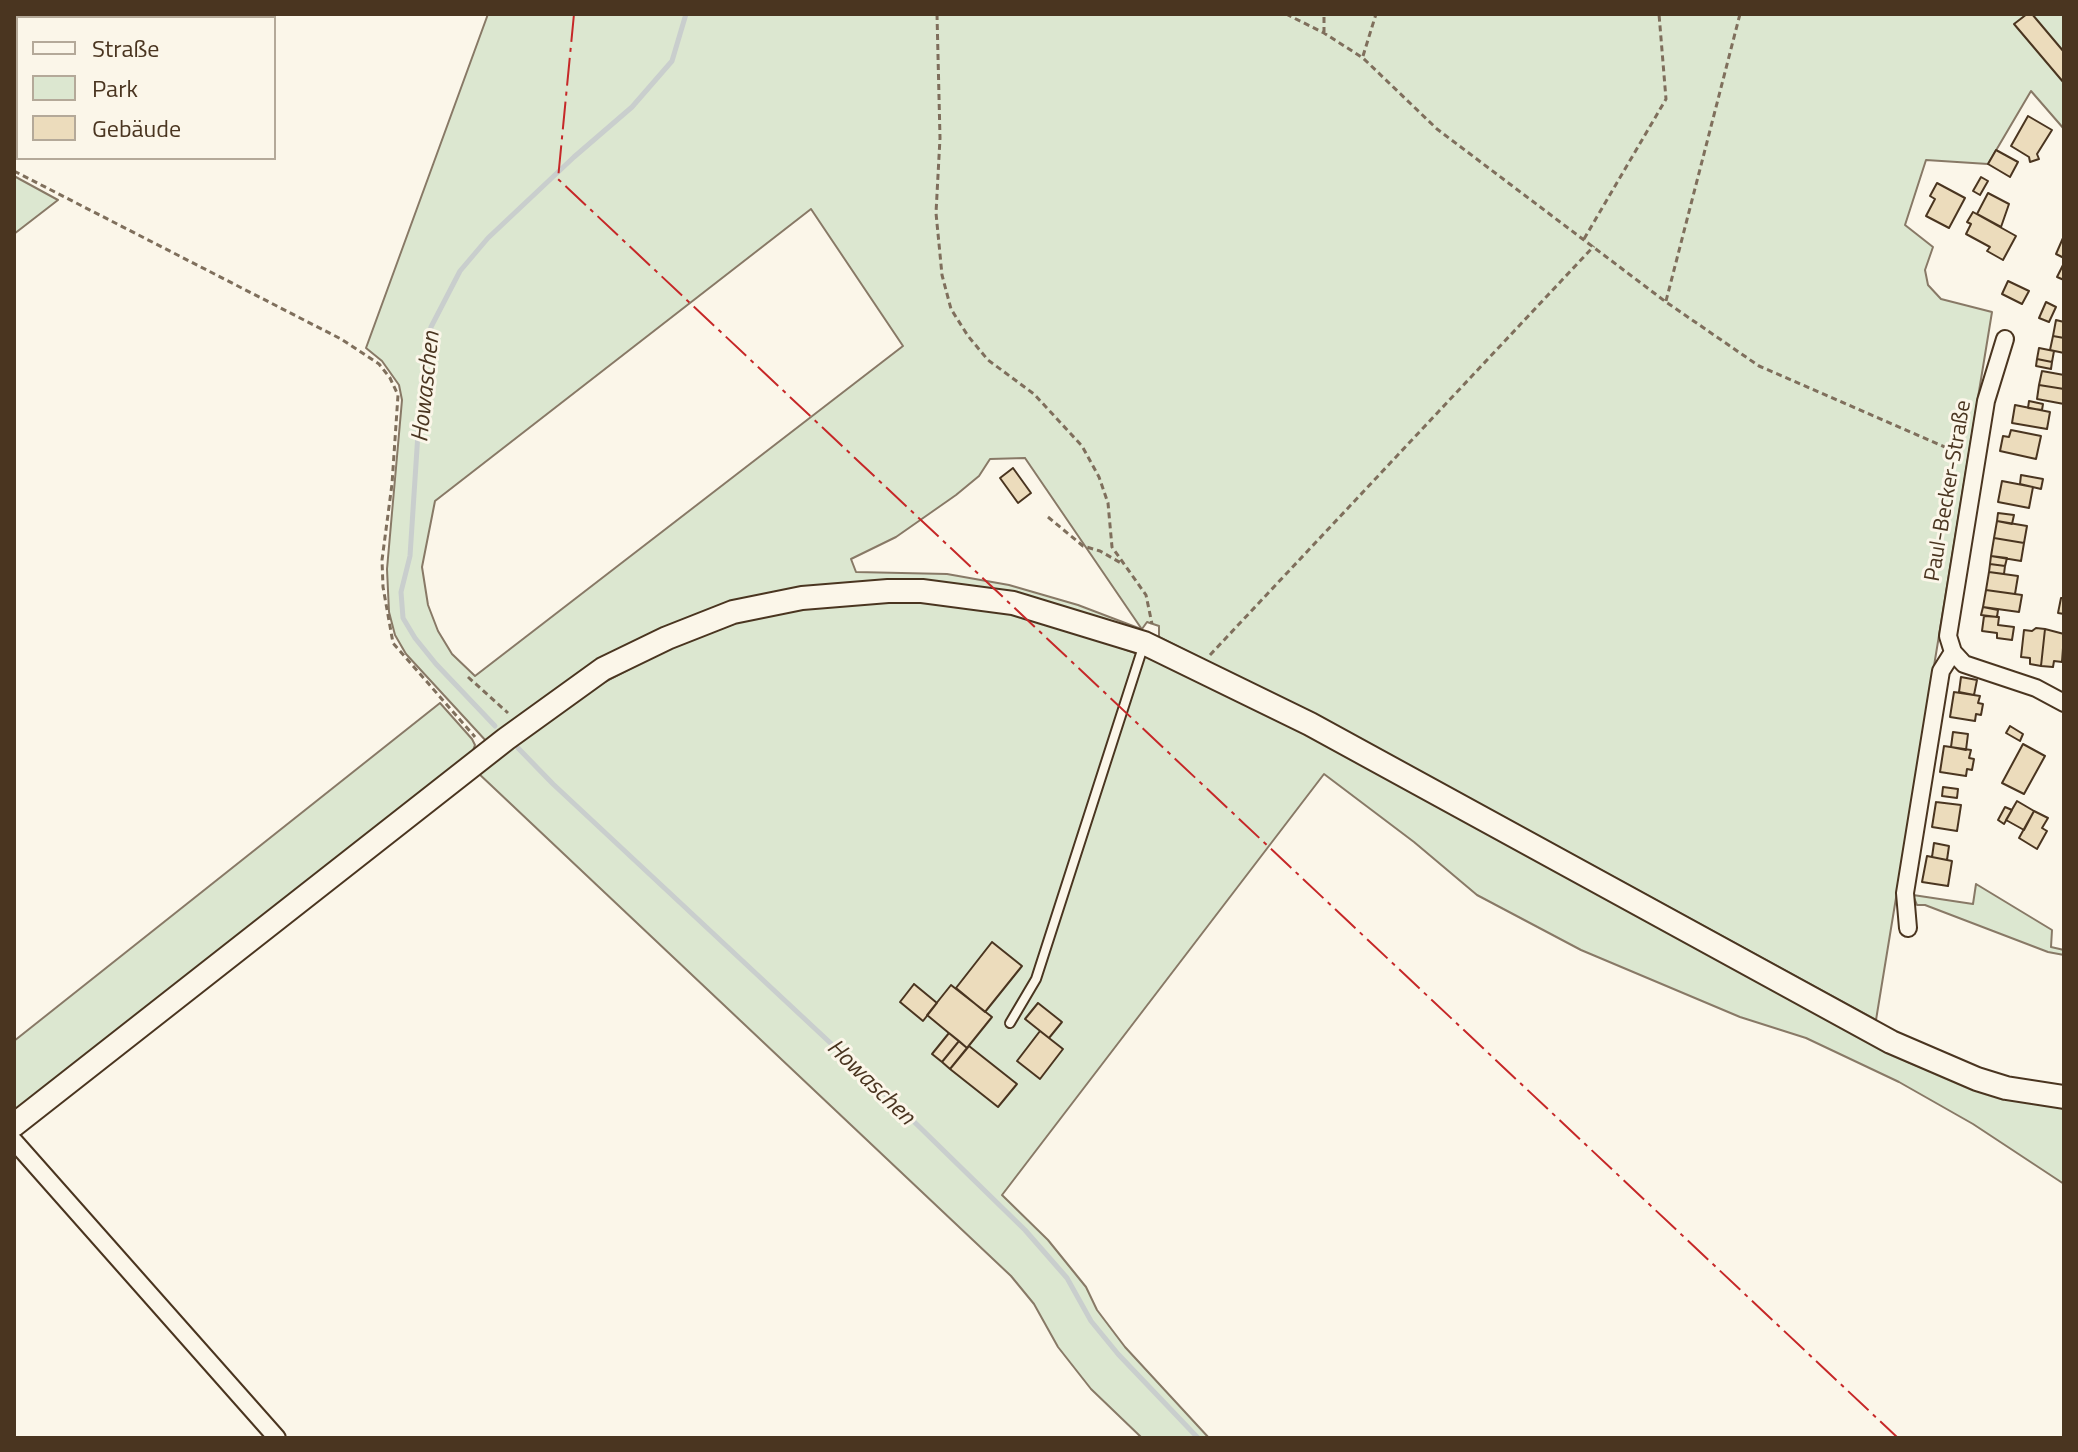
<!DOCTYPE html>
<meta charset="utf-8">
<style>
body{margin:0}
#map{position:relative;width:2078px;height:1452px;overflow:hidden;background:#fbf6e9;font-family:"Titillium Web",sans-serif}
canvas{display:block}
.frame{position:absolute;inset:0;border:16px solid #4a3520;pointer-events:none}
.legend{position:absolute;left:16px;top:16px;width:260px;height:144px;box-sizing:border-box;background:#fbf6e9;border:2px solid #b4a999;margin:0;padding:10px 14px;list-style:none;font-size:24px;color:#4a3520}
.legend li{display:flex;align-items:center;gap:16px;height:40px}
.legend b{width:40px;border:2px solid #b4a999}
</style>
<div id="map">
<canvas width="2078" height="1452"></canvas>
<div class="frame"></div>
<ul class="legend">
<li><b style="height:10px;background:#fbf6e9"></b>Straße</li>
<li><b style="height:22px;background:#dce7d0"></b>Park</li>
<li><b style="height:22px;background:#ecdcbc"></b>Gebäude</li>
</ul>
</div>
<script>
const c = document.querySelector('canvas').getContext('2d');
c.lineJoin = 'round';
function fillPath(path, color) {
  c.fillStyle = color;
  c.fill(path, 'evenodd');
}
function poly(rows) {
  const path = new Path2D();
  for (const r of rows) {
    path.moveTo(r[0], r[1]);
    for (let i = 2; i < r.length; i += 2) path.lineTo(r[i], r[i + 1]);
  }
  return path;
}
function strokePath(path, color, width, dash) {
  c.strokeStyle = color;
  c.lineWidth = width;
  c.lineCap = dash ? 'butt' : 'round';
  c.setLineDash(dash || []);
  c.stroke(path);
}
function drawText(font, color, halo, rows, align = 'center') {
  c.font = font + ' "Titillium Web",sans-serif';
  c.lineWidth = 6;
  c.setLineDash([]);
  c.textBaseline = 'middle';
  c.strokeStyle = halo;
  c.fillStyle = color;
  for (const [text, x, y, turn = 0] of rows) {
    c.save();
    c.translate(x, y);
    c.rotate((+turn || 0) * Math.PI / 180);
    c.textAlign = isNaN(turn) ? turn : align;
    if (halo) c.strokeText(text, 0, 0);
    c.fillText(text, 0, 0);
    c.restore();
  }
}
const green = poly([
 [488,14,2064,14,2064,129,2031,91,1988,164,1926,160,1905,225,1933,247,1925,270,1928,285,1941,299,1992,312,1876,1020,1362,740,1159,637,1159,626,1147,622,1137,636,1020,599,766,597,487,742,406,654,395,635,389,612,387,569,402,400,399,385,382,361,366,348,488,14],
 [811,209,903,346,475,676,452,654,438,631,428,605,422,567,435,501,811,209],
 [1025,458,1141,628,1141,629,1078,605,1009,585,947,574,856,572,851,559,896,537,956,495,979,476,990,459,1025,458],
 [14,176,58,200,14,234,14,176],
 [873,601,941,602,990,609,1051,623,1166,664,1322,742,1908,1062,1974,1089,2064,1106,2064,1184,1973,1124,1899,1082,1806,1038,1740,1017,1581,950,1477,895,1414,842,1324,774,1002,1195,1048,1240,1086,1287,1097,1310,1125,1347,1209,1438,1142,1438,1091,1389,1058,1347,1034,1304,1011,1276,477,772,582,694,673,646,742,621,810,606,873,601],
 [440,703,472,739,475,745,472,753,14,1114,14,1041,440,703],
 [1976,884,2052,930,2051,947,2064,950,2064,955,2048,952,1925,905,1917,905,1913,895,1973,904,1976,884]
]);
const stream = poly([
 [495,726,436,664,415,638,403,618,401,592,410,556,421,387,431,327,460,271,488,238,574,157,632,107,672,61,686,14],
 [518,748,553,784,899,1107,1025,1230,1067,1278,1091,1321,1118,1354,1198,1438]
]);
const building = poly([
 [2027,14,2032,14,2064,52,2064,83,2014,24,2027,14],
 [2028,116,2052,130,2037,154,2039,159,2030,162,2029,157,2011,146,2028,116],
 [1996,150,2018,162,2010,177,1988,164,1996,150],
 [1981,177,1988,181,1980,195,1973,191,1981,177],
 [1937,183,1965,198,1949,228,1926,216,1935,199,1930,196,1937,183],
 [1988,193,2009,204,2001,227,1977,214,1988,193],
 [1973,212,2016,236,2003,260,1987,251,1990,247,1966,234,1971,224,1967,222,1973,212],
 [2063,238,2064,238,2064,258,2056,254,2063,238],
 [2064,263,2064,280,2057,277,2064,263],
 [2008,281,2029,291,2022,304,2002,294,2008,281],
 [2046,302,2056,307,2049,322,2039,318,2046,302],
 [2056,320,2064,322,2064,338,2053,336,2056,320],
 [2053,336,2064,338,2064,353,2050,350,2053,336],
 [2039,348,2054,351,2052,362,2037,359,2039,348],
 [2037,359,2052,362,2051,369,2036,366,2037,359],
 [2042,371,2064,375,2064,389,2039,385,2042,371],
 [2039,385,2064,389,2064,404,2037,399,2039,385],
 [2029,401,2043,404,2042,410,2028,408,2029,401],
 [2015,405,2050,412,2047,429,2012,423,2015,405],
 [2011,430,2041,436,2036,459,2000,451,2003,436,2009,437,2011,430],
 [1013,468,1031,493,1018,503,1000,478,1013,468],
 [2021,475,2043,479,2041,489,2020,484,2021,475],
 [2002,481,2033,487,2029,508,1998,502,2002,481],
 [1998,513,2014,515,2012,524,1997,521,1998,513],
 [1997,521,2027,526,2024,543,1994,538,1997,521],
 [1994,538,2024,543,2021,561,1991,556,1994,538],
 [1991,556,2007,558,2005,566,1990,564,1991,556],
 [1990,564,2005,566,2004,574,1989,572,1990,564],
 [1989,572,2018,576,2015,594,1986,590,1989,572],
 [1986,590,2022,595,2019,612,1983,607,1986,590],
 [2061,598,2064,598,2064,614,2058,613,2061,598],
 [1983,607,1998,610,1997,617,1981,615,1983,607],
 [1984,616,1999,617,1998,625,2014,627,2012,640,1997,638,1997,633,1982,631,1984,616],
 [2036,628,2045,629,2041,666,2030,664,2030,658,2021,657,2024,630,2032,631,2036,628],
 [2045,629,2064,634,2062,662,2054,661,2053,667,2041,666,2045,629],
 [1961,677,1977,680,1974,695,1959,692,1961,677],
 [1954,692,1980,696,1978,703,1983,704,1981,715,1976,714,1975,721,1950,717,1954,692],
 [2010,726,2023,734,2020,741,2006,733,2010,726],
 [1953,732,1968,734,1966,750,1951,747,1953,732],
 [2023,744,2045,756,2024,794,2002,783,2023,744],
 [1944,746,1971,750,1969,758,1974,759,1972,770,1967,769,1966,776,1940,772,1944,746],
 [1943,787,1958,789,1957,798,1942,796,1943,787],
 [2017,801,2034,811,2024,830,2006,820,2017,801],
 [1936,802,1961,805,1957,831,1932,827,1936,802],
 [2005,807,2012,810,2004,824,1998,820,2005,807],
 [2034,811,2048,818,2042,828,2047,831,2037,849,2019,838,2034,811],
 [1934,843,1949,846,1947,860,1932,857,1934,843],
 [1927,856,1952,861,1948,886,1922,882,1927,856],
 [992,942,1022,966,985,1012,956,988,992,942],
 [914,984,937,1003,923,1021,900,1002,914,984],
 [951,985,992,1017,967,1048,927,1015,951,985],
 [1038,1003,1062,1022,1049,1038,1025,1019,1038,1003],
 [1040,1031,1063,1049,1040,1079,1017,1061,1040,1031],
 [949,1033,959,1041,942,1062,932,1054,949,1033],
 [959,1041,967,1048,950,1069,942,1062,959,1041],
 [969,1046,1017,1084,998,1107,950,1069,969,1046]
]);
const path = poly([
 [937,14,940,138,936,213,942,275,951,309,968,336,988,360,1034,394,1082,446,1099,477,1108,503,1112,547,1146,595,1152,624],
 [1286,14,1324,33,1363,58,1437,129,1666,302,1759,366,1961,454],
 [1324,33,1324,14],
 [1363,56,1376,14],
 [14,171,341,339,379,364,390,378,398,395,392,484,382,560,383,587,393,643,475,737],
 [1584,239,1666,99,1659,14],
 [1666,301,1740,14],
 [1048,517,1083,546,1100,551,1121,563],
 [1210,655,1594,246],
 [468,677,508,713]
]);
const lane = poly([
 [1010,1023,1036,979,1144,644]
]);
const street = poly([
 [2005,339,1986,401,1948,636,1953,652,1964,664,2036,688,2064,703],
 [1908,928,1905,893,1941,671,1953,652],
 [14,1141,277,1438]
]);
const secondary = poly([
 [14,1125,506,739,603,669,667,638,733,612,802,598,888,591,922,591,1013,603,1144,643,1310,724,1891,1042,1977,1079,2006,1088,2064,1097]
]);
const power = poly([
 [574,14,558,179,1898,1438]
]);
const streetNames = [
 ["Paul-Becker-Straße",1949,491,-80]
];
const waterNames = [
 ["Howaschen",427,387,-84],
 ["Howaschen",870,1083,44]
];
fillPath(green, '#dce7d0');
strokePath(green, '#887966', 2);
strokePath(stream, '#c9cecd', 5);
fillPath(building, '#ecdcbc');
strokePath(building, '#4a3520', 2);
strokePath(lane, '#4a3520', 12);
strokePath(street, '#4a3520', 20);
strokePath(secondary, '#4a3520', 26);
strokePath(path, '#7f6f5c', 3, [6, 4]);
strokePath(lane, '#fbf6e9', 8);
strokePath(street, '#fbf6e9', 16);
strokePath(secondary, '#fbf6e9', 22);
strokePath(power, '#c62828', 2, [28, 6, 4, 6]);
drawText('22px', '#4a3520', '#fbf6e9', streetNames);
drawText('italic 24px', '#4a3520', '#fbf6e9', waterNames);
</script>
